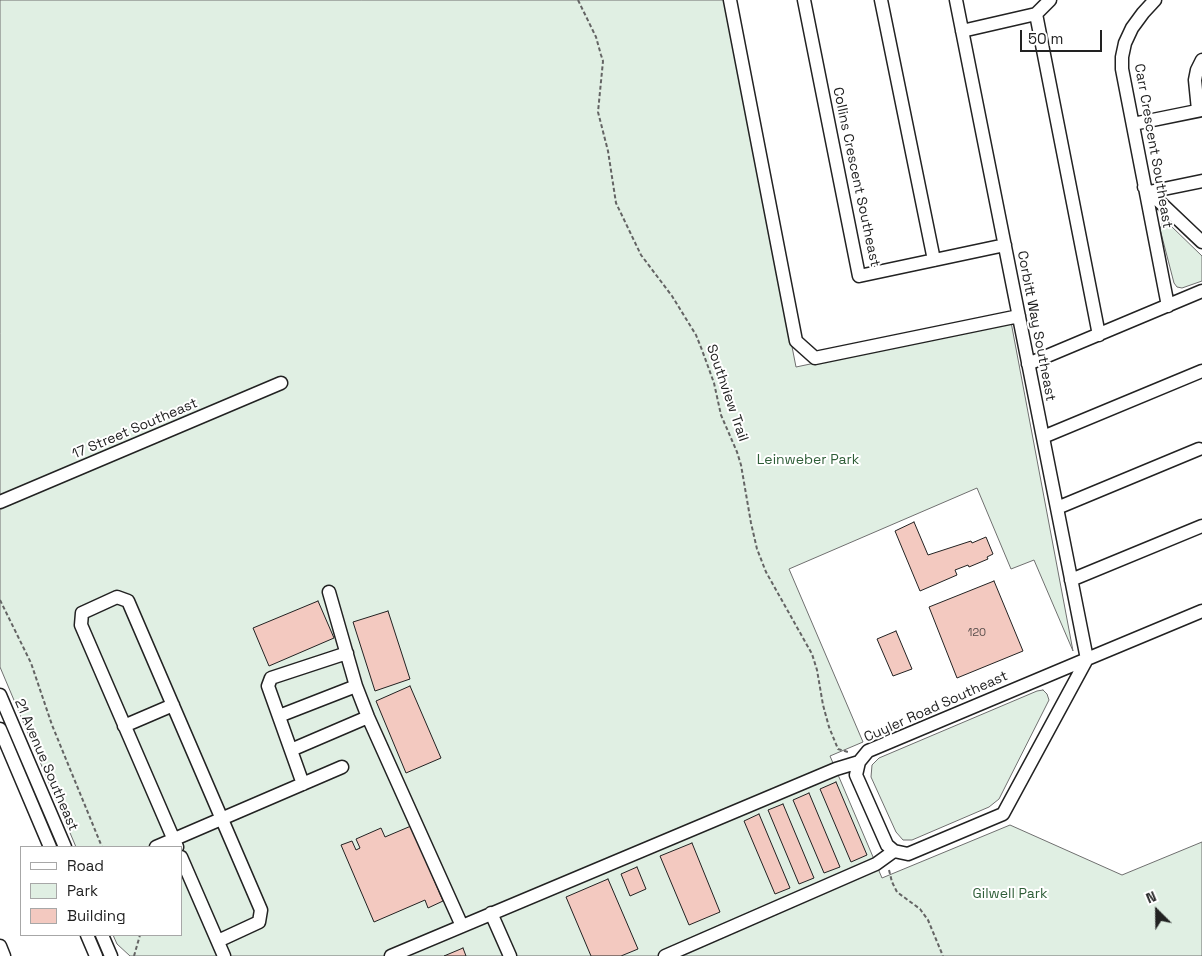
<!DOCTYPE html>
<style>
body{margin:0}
#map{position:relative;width:1202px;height:956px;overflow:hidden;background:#fff;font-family:"Space Grotesk",sans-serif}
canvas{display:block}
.legend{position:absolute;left:20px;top:846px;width:162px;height:90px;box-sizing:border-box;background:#fff;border:1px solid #a7a7a7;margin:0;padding:6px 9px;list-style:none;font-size:15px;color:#222}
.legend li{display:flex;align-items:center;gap:10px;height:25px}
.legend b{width:25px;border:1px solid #a7a7a7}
.north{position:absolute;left:1132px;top:886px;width:50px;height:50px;-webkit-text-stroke:4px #fff;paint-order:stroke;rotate:337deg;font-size:14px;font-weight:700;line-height:20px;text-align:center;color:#222}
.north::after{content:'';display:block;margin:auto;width:18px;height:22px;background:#222;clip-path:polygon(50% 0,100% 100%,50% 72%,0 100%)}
.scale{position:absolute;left:1020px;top:30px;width:82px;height:22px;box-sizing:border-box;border:2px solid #222;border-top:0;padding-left:6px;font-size:15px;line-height:18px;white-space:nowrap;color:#222;-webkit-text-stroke:4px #fff;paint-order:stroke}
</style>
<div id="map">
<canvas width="1202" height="956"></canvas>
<ul class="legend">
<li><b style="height:6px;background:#fff"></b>Road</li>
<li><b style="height:14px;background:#e0efe3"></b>Park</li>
<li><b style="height:14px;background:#f3c9c0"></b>Building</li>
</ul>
<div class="north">N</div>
<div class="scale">50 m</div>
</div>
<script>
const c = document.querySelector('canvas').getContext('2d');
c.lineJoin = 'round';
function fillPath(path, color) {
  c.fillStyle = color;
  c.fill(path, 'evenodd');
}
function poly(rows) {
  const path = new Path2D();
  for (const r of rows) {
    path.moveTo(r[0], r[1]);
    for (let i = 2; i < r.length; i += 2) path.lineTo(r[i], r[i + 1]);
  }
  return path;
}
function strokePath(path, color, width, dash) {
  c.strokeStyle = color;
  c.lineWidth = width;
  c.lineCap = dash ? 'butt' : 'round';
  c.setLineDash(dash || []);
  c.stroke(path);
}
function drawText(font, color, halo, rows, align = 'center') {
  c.font = font + ' "Space Grotesk",sans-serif';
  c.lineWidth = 4;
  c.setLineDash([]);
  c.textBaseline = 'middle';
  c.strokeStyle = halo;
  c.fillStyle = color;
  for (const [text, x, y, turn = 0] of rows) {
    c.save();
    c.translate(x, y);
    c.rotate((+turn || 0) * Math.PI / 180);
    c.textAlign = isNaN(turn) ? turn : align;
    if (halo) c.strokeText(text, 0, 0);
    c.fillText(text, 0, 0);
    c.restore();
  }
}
const green = poly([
 [0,0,724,0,796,367,1011,322,1073,651,1034,560,1011,569,977,488,789,569,863,742,830,756,882,878,1010,825,1122,875,1202,842,1202,956,130,956,117,944,113,935,181,935,181,847,76,847,0,667,0,0],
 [1163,222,1170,225,1202,256,1202,281,1182,288,1177,287,1174,283,1160,229,1163,222],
 [1043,690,1047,694,1049,700,999,799,989,807,912,840,903,840,896,832,871,777,872,765,879,758,1037,691,1043,690]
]);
const building = poly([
 [914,522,928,555,971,541,972,543,986,537,993,554,987,557,988,559,969,567,968,565,955,570,957,575,920,591,895,531,914,522],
 [994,581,1023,651,957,678,929,607,994,581],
 [318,601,334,638,269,666,253,628,318,601],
 [388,611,410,679,375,691,353,622,388,611],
 [896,631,912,669,893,676,877,639,896,631],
 [410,686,441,758,406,773,376,701,410,686],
 [836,782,867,855,851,862,820,789,836,782],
 [809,793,840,867,824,873,793,800,809,793],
 [783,804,814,878,799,884,768,810,783,804],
 [759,814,790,888,775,894,744,821,759,814],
 [411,826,443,901,428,908,425,900,374,922,341,845,352,841,356,850,360,848,356,839,381,828,385,837,411,826],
 [692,843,720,912,689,925,660,856,692,843],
 [637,867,646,889,630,896,621,874,637,867],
 [608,879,638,949,621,956,591,956,566,897,608,879],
 [463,948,466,956,444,956,463,948]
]);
const path = poly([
 [578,0,596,37,601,55,603,61,598,112,608,151,616,203,641,255,672,296,696,335,702,350,714,383,721,415,737,452,741,465,751,523,757,549,766,572,812,654,817,670,823,705,829,727,838,749,848,752],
 [0,600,31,663,52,725,102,847],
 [889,870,892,882,897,892,920,909,928,920,943,956],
 [134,956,140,935]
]);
const minor = poly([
 [730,0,796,341,815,358,1019,316],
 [804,0,859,276,1005,245],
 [881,0,934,260],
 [956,0,1087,659],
 [1155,0,1143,13,1132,28,1125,43,1122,57,1122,69,1168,306],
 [1036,14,1099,335],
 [962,31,1036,14,1050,0],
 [1198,110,1195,80,1197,70,1202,60],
 [1133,124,1202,110],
 [1144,187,1202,242],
 [1149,192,1202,181],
 [1028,364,1202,291],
 [1043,437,1202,371],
 [0,502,281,383],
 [1057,508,1199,449],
 [1071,580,1202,526],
 [329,592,356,686,368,717,462,926],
 [1087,659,1003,814,908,854,894,851,887,845,856,775,859,762,868,751,1087,659,1202,611],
 [0,695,65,847],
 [279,716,356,686],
 [124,726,173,705],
 [0,729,50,847],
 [291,750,368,717],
 [303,784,268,686,271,678,347,653],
 [156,847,342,767],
 [177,847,81,625,82,613,117,597,128,601,261,910,259,922,218,941],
 [181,857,224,956],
 [491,913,510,956],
 [87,935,96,956],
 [102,935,111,956],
 [0,946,4,956],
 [391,956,836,769,859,762],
 [665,956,876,864,894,851]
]);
const numberNames = [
 ["120",977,633]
];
const streetNames = [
 ["Carr Crescent Southeast",1153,146,80],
 ["Collins Crescent Southeast",856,177,78],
 ["Corbitt Way Southeast",1036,326,79],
 ["Southview Trail",727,393,71],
 ["17 Street Southeast",135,429,-23],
 ["Cuyler Road Southeast",936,707,-24],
 ["21 Avenue Southeast",46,765,67]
];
const parkNames = [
 ["Leinweber Park",808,460],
 ["Gilwell Park",1010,894]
];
fillPath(green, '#e0efe3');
strokePath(green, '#6f6f6f', 1);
fillPath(building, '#f3c9c0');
strokePath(building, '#222', 1);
strokePath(minor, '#222', 15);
strokePath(path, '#646464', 2, [4, 2.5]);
strokePath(minor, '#fff', 12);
drawText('11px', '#564c4a', null, numberNames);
drawText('14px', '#222', '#fff', streetNames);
drawText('14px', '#2f5e38', '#fff', parkNames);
</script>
